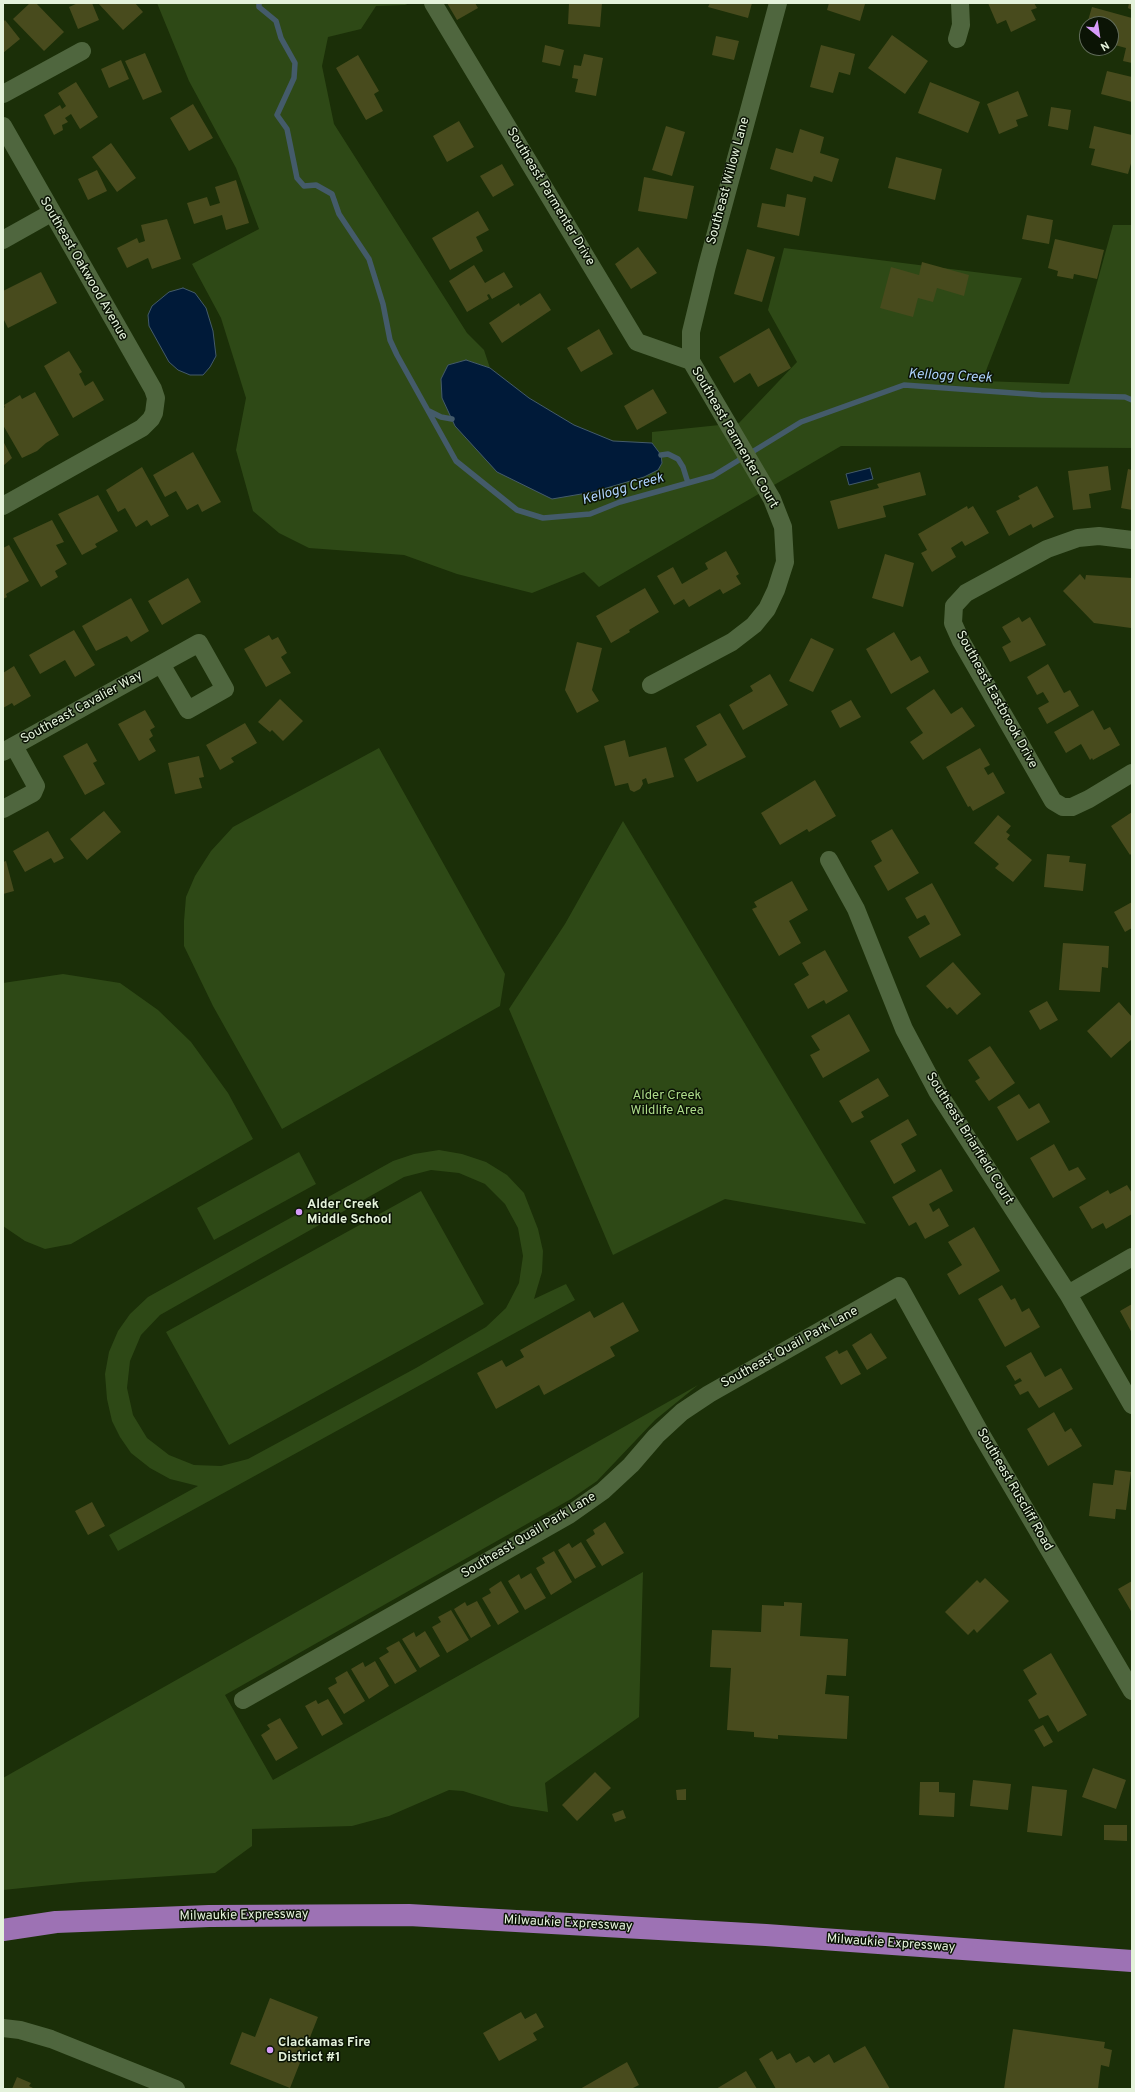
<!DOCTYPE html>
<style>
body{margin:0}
#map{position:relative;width:1135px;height:2092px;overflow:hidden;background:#1b2f08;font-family:Overpass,sans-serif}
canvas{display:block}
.frame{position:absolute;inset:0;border:4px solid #e4f2db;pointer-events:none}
.north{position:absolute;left:1079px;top:16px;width:40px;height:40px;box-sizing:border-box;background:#0b1405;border:1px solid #626d5b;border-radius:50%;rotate:150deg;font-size:11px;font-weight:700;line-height:16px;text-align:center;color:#e4f2db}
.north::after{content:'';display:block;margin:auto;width:14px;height:18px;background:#d79bf9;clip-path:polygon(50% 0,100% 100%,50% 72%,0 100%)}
</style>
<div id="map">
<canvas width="1135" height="2092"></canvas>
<div class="frame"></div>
<div class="north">N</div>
</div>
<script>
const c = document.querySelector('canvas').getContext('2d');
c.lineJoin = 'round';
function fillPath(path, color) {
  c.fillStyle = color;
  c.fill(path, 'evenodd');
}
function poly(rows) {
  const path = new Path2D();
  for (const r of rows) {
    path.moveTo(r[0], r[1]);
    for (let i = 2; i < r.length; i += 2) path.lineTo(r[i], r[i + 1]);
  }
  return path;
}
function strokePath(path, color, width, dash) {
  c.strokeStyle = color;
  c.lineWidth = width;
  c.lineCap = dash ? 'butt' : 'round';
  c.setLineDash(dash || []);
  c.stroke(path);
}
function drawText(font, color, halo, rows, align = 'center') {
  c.font = font + ' Overpass,sans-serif';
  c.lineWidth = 3;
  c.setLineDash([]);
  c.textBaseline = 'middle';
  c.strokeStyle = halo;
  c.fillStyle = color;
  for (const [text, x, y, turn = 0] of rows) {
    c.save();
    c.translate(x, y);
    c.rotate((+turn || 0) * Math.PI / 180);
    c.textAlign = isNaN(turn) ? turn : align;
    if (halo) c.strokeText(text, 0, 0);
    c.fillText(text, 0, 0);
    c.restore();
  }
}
const green = poly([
 [157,3,410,3,405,5,376,6,361,29,328,37,322,66,334,124,467,333,484,350,490,368,466,360,448,365,442,398,455,426,593,492,644,477,658,470,662,463,661,455,652,443,652,432,739,423,797,362,768,310,784,248,1022,278,982,381,1069,384,1113,225,1132,225,1132,448,841,446,599,587,584,572,532,593,457,574,404,555,309,548,279,533,253,511,236,450,246,398,221,318,192,264,259,229,236,168,189,81],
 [379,748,505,974,500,1006,282,1129,213,1006,184,946,184,921,186,897,195,876,211,851,233,827],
 [623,821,825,1157,866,1224,725,1199,613,1255,509,1009,565,924],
 [63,974,120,983,158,1010,191,1042,228,1093,253,1139,71,1244,45,1249,25,1241,3,1226,3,983],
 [439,1150,462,1154,486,1162,507,1175,524,1193,538,1229,543,1251,542,1272,534,1299,566,1284,575,1300,118,1551,109,1535,198,1486,170,1479,150,1468,131,1453,120,1437,112,1421,107,1399,105,1374,109,1352,118,1331,130,1314,148,1297,393,1161,414,1154],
 [431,1170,459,1173,485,1184,505,1204,518,1228,523,1256,519,1283,506,1308,486,1327,416,1368,248,1459,221,1466,194,1465,169,1455,147,1438,133,1415,127,1388,130,1361,141,1335,160,1315,404,1177],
 [299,1152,316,1184,214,1240,197,1208],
 [421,1191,484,1304,229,1445,166,1332],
 [698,1385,655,1420,597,1481,571,1499,225,1695,273,1780,643,1572,639,1717,545,1783,548,1812,511,1806,463,1791,449,1790,389,1816,352,1826,252,1829,252,1846,215,1873,81,1882,3,1890,3,1778]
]);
const water = poly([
 [183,288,195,293,206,308,213,331,216,356,210,367,203,375,190,375,178,370,169,362,149,326,148,315,152,306,169,292,183,288],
 [466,360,490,368,529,398,574,425,613,441,652,443,661,455,662,463,658,470,644,477,593,492,552,499,497,472,455,426,442,398,441,379,448,365,466,360],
 [870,468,873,479,849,485,846,474,870,468]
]);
const stream = poly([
 [259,3,259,7,276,21,281,38,295,63,294,78,277,115,287,129,297,178,304,186,316,185,332,194,339,214,369,259,383,304,390,340,397,355,456,461,517,510,543,518,590,514,620,502,713,476,801,422,904,385,1041,395,1125,397,1132,400],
 [429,411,441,417,452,419],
 [661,455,668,454,678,459,683,467,688,483]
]);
const building = poly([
 [30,3,36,3,64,32,44,51,13,19],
 [78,3,92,3,99,20,78,29,69,7],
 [98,3,135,3,143,12,123,30],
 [447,3,475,3,478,8,457,20],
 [569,3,602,3,600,27,568,24],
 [710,3,752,3,748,18,708,7],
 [829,3,862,3,865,4,860,21,827,10],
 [988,3,1034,3,1037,8,1031,10,1036,20,1011,32,1006,20,997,24],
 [1129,3,1132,3,1132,10,1128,8],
 [1092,7,1132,18,1132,63,1123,61,1126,48,1111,44,1111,24,1087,24],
 [5,20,20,39,3,53,3,22],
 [1087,27,1087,38,1084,37],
 [892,35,928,61,905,94,868,68],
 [716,36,739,41,734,60,712,55],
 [545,45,564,50,560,66,542,62],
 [821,45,855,54,850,75,839,72,833,93,810,87],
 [145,53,162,92,143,100,125,61],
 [584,54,603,58,596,96,575,92,578,79,572,78,574,65,581,66],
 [358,55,379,91,374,94,383,111,366,120,336,68],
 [121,60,129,79,109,88,101,69],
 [1107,71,1132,77,1132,102,1101,94],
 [76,82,98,117,80,129,71,114,65,118,68,122,62,125,63,130,54,135,44,115,60,105,62,109,66,106,58,93],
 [930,82,980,102,968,133,918,113],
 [1018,91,1028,116,1016,120,1018,126,999,134,987,104],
 [193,104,213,138,189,151,170,118],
 [1051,107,1071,110,1068,130,1048,126],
 [459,121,474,147,447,162,433,136],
 [666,126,685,132,672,176,652,170],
 [1094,126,1132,135,1132,160,1128,174,1091,165,1095,149,1089,148],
 [800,129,824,137,820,153,839,159,832,182,814,176,812,182,770,169,776,148,793,153],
 [111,143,136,178,117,192,92,157],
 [896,157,942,169,935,200,888,188],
 [502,164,514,185,493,197,480,176],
 [97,170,107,191,88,200,78,179],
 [644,177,694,186,687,219,638,211],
 [236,180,249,223,226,230,222,215,194,224,187,203,207,197,210,206,220,203,215,187],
 [787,194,806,198,799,236,757,227,762,203,785,207],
 [478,211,489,230,476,237,483,251,450,270,432,238],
 [1027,215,1053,220,1049,244,1022,239],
 [167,219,181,259,152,269,148,258,127,268,117,248,137,238,139,243,145,241,141,225],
 [1055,239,1104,250,1097,279,1074,274,1073,279,1057,276,1058,271,1048,268],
 [638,247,657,273,631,289,615,264],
 [747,249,775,257,762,302,734,294],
 [922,262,969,275,964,296,937,288,933,302,918,298,913,317,880,308,891,267,919,275],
 [474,265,485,283,504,272,513,287,492,299,489,294,487,295,489,299,467,312,449,281],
 [41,272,57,303,8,328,3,318,3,291],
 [540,293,551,310,502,343,489,323,519,303,520,306],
 [769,328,791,368,758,387,750,373,734,383,719,357],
 [599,329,613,354,581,372,567,348],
 [69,351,82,372,79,374,85,386,93,381,104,400,73,418,44,366],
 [653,389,667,413,637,430,624,406],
 [35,392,59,435,46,443,37,451,22,458,3,425,3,409,5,407,4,405,20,395,22,399],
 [3,441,12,458,3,466],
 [193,452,221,502,202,512,198,504,187,510,176,491,165,497,153,475],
 [1108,466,1111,490,1089,494,1091,508,1073,510,1068,471],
 [142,467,169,516,151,526,147,520,136,527,125,508,118,512,106,490],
 [1128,469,1132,470,1132,510,1121,508],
 [920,472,926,495,883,506,886,517,838,529,830,501,879,488,877,484],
 [1037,486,1054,517,1033,528,1031,524,1009,536,996,511,1020,499,1018,496],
 [98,495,118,531,95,544,97,547,82,555,58,514],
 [967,506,968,509,973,506,989,533,965,546,962,541,951,548,956,557,932,572,921,553,927,550,918,534],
 [52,520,64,542,56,545,67,564,55,571,58,577,41,587,13,538],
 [9,545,29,581,6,594,7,597,3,599,3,548],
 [726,551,739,574,736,576,741,584,723,594,720,589,689,607,684,599,674,605,657,576,673,567,682,584,708,569,705,563],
 [885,554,914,563,903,607,872,598],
 [1080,574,1085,580,1086,575,1132,578,1131,628,1094,623,1063,591],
 [188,578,201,602,162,625,148,601],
 [645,588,659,612,629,630,630,632,611,643,596,616],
 [131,598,149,631,131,642,127,636,96,651,82,626],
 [1019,617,1022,622,1030,617,1046,645,1010,662,1002,647,1011,642,1002,627],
 [74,630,95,665,75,677,65,660,40,674,29,655],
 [894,632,911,661,920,656,929,672,891,694,866,649],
 [269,635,272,640,278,637,287,653,281,657,291,673,266,687,244,649],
 [811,638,834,649,813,692,789,681],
 [577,642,602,648,592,690,599,701,577,713,565,690],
 [1048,664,1064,693,1070,690,1079,706,1047,724,1038,708,1049,702,1043,692,1037,695,1027,677],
 [14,666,31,696,14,706,12,703,3,708,3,673],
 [770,674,788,705,743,730,729,705,753,691,750,686],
 [934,689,951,714,962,707,975,726,923,760,910,742,923,733,906,708],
 [280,699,303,721,283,741,272,730,270,732,258,722],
 [851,700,861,717,840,728,831,711],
 [145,710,155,727,150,730,153,736,149,739,156,751,139,761,118,724],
 [1093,710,1104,730,1110,727,1120,745,1093,760,1092,758,1090,760,1081,744,1066,753,1054,732],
 [720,713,746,757,697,782,684,759,707,745,696,726],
 [245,723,257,743,231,758,234,762,220,770,206,745],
 [625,740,629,757,666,747,674,777,648,784,646,778,642,780,643,784,640,789,634,792,630,790,628,783,615,786,604,746],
 [87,743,97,761,93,763,105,784,85,795,63,756],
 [980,748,990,765,984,768,988,775,993,772,1005,793,973,811,970,806,968,807,946,767],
 [199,756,204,777,199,778,202,788,175,794,168,763],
 [815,780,836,816,809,832,807,829,780,845,761,813],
 [104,811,121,832,87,860,70,839],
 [1132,812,1132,853,1130,855,1111,826],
 [998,815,1011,826,1006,832,1010,835,1007,839,1032,860,1013,882,995,868,999,864,974,843],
 [892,829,919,873,888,891,874,866,882,861,871,841],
 [48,831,64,858,54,863,51,858,25,872,13,851],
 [1047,854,1070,856,1069,862,1086,864,1083,891,1044,887],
 [6,861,14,891,3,894,3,862],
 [792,881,808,910,789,921,801,943,779,956,752,909,757,907,754,902],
 [932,883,961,935,920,958,908,937,930,924,925,915,917,919,905,898],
 [1132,902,1132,928,1125,932,1114,912],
 [1063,943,1109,946,1108,968,1102,967,1100,992,1059,990],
 [825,950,848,991,826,1004,824,1000,808,1009,794,984,809,975,802,963],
 [953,962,981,994,957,1015,950,1007,947,1009,926,986],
 [1047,1001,1058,1020,1040,1030,1029,1011],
 [1119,1002,1132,1017,1132,1039,1111,1058,1087,1031],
 [849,1014,870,1051,823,1078,810,1055,820,1050,811,1036],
 [990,1046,1015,1083,989,1101,975,1081,980,1078,968,1060],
 [878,1078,889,1096,861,1112,864,1117,852,1123,839,1101],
 [1019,1094,1029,1109,1039,1103,1050,1122,1017,1141,997,1107],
 [908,1119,917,1135,901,1144,916,1171,894,1184,870,1141],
 [1054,1144,1069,1171,1078,1167,1086,1179,1053,1198,1030,1158],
 [941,1169,953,1191,929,1204,933,1212,939,1208,949,1226,925,1239,916,1222,909,1226,892,1197],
 [1127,1185,1132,1193,1132,1214,1106,1229,1103,1223,1092,1229,1079,1207,1108,1190,1110,1194],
 [974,1227,1000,1271,959,1295,947,1274,962,1265,948,1242],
 [1002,1285,1011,1300,1015,1298,1022,1312,1029,1308,1040,1327,1005,1347,978,1299],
 [623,1302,639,1331,610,1347,615,1356,544,1395,539,1385,496,1409,477,1373,502,1360,506,1367,524,1357,520,1350,590,1311,594,1318],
 [1132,1304,1132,1333,1120,1311],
 [871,1333,887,1358,867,1370,852,1345],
 [837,1350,839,1354,847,1350,861,1374,841,1385,825,1357],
 [1031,1352,1045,1377,1061,1368,1073,1389,1039,1408,1028,1391,1020,1395,1014,1385,1022,1381,1020,1378,1015,1381,1006,1366],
 [1054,1412,1065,1432,1071,1428,1082,1446,1048,1466,1027,1429],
 [1115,1470,1131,1472,1126,1510,1116,1509,1115,1519,1089,1516,1093,1483,1113,1485],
 [92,1502,105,1526,88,1535,75,1511],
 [605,1522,624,1553,602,1566,586,1540,595,1534,593,1530],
 [581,1542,596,1567,575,1579,558,1550,569,1543,572,1548],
 [554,1551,572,1582,551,1595,536,1568,545,1563,542,1558],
 [531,1573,546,1598,525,1610,508,1581,519,1574,521,1579],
 [985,1578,1009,1601,977,1633,974,1629,968,1635,945,1612,977,1580,980,1583],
 [501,1581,519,1612,498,1625,482,1598,491,1593,489,1589],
 [1132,1581,1132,1611,1131,1611,1118,1589],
 [477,1601,491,1626,471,1638,454,1609,465,1602,467,1606],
 [784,1602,802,1603,800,1636,848,1639,846,1676,827,1675,825,1694,849,1696,847,1739,778,1735,778,1739,754,1737,754,1732,727,1730,731,1668,710,1667,712,1630,761,1632,762,1605,784,1606],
 [451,1610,469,1640,447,1653,432,1627,441,1622,438,1617],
 [425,1631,440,1656,420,1668,402,1639,414,1632,416,1637],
 [399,1641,417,1671,395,1684,379,1658,389,1652,386,1648],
 [1051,1653,1087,1715,1058,1732,1048,1715,1039,1719,1028,1700,1037,1694,1023,1670],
 [375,1661,389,1686,369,1699,351,1669,363,1662,365,1667],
 [347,1671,365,1701,344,1714,328,1688,337,1683,335,1678],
 [328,1699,343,1724,322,1736,305,1706,316,1700,318,1704],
 [280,1718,298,1748,276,1761,261,1735,270,1729,267,1725],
 [1043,1725,1053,1742,1044,1747,1034,1730],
 [1093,1768,1126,1780,1116,1809,1082,1797],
 [595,1772,611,1788,577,1821,562,1805],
 [973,1780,1011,1784,1008,1810,970,1806],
 [920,1782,939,1782,939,1792,955,1793,954,1817,919,1815],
 [1032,1786,1067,1790,1062,1836,1027,1832],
 [686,1789,686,1800,677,1800,676,1790],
 [623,1810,626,1818,615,1822,612,1814],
 [1104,1825,1127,1825,1127,1841,1104,1840],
 [270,1998,318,2017,290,2088,230,2064,242,2032,255,2037],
 [521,2012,525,2019,536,2013,544,2027,533,2033,537,2040,499,2061,483,2033],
 [1013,2029,1105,2042,1104,2048,1112,2050,1109,2067,1101,2065,1098,2089,1004,2089],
 [865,2046,890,2089,776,2089,759,2059,772,2051,777,2060,790,2053,796,2063,809,2056,814,2063,829,2054,834,2063],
 [627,2062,639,2085,631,2089,580,2089],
 [746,2071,757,2089,716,2089],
 [17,2077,31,2083,29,2086,35,2089,12,2089]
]);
const minor = poly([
 [433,3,637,342,691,361],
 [957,39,961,25,960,3],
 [3,94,82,51],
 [3,126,153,389,156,398,154,413,151,419,142,428,3,506],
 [3,240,51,213],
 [691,361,691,332,707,266,778,3],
 [1132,540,1099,536,1078,538,1047,549,966,593,954,606,953,623,961,641,1053,801,1063,807,1072,807,1089,799,1132,773],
 [651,685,732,642,754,625,767,609,776,590,785,562,783,527,772,499,691,361],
 [3,752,161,664,199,643,225,689,188,710,161,664],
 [3,809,33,793,36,786,14,746],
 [829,860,856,909,904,1029,937,1091,1068,1294,1132,1405],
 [1068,1294,1132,1257],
 [243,1700,569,1515,603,1491,631,1465,656,1436,682,1412,709,1394,899,1286,981,1434,1132,1691],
 [3,2028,20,2030,51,2039,176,2089]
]);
const highway = poly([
 [3,1930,56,1922,209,1916,409,1915,766,1935,1132,1961]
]);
const markers = [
 [299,1212,4,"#d79bf9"],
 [270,2050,4,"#d79bf9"]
];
const streetNames = [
 ["Southeast Willow Lane",729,181,-75],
 ["Southeast Parmenter Drive",550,197,59],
 ["Southeast Oakwood Avenue",83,269,60],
 ["Southeast Parmenter Court",734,438,60],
 ["Southeast Eastbrook Drive",996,700,61],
 ["Southeast Cavalier Way",82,708,-29],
 ["Southeast Briarfield Court",969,1139,58],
 ["Southeast Quail Park Lane",790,1348,-29],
 ["Southeast Ruscliff Road",1014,1490,60],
 ["Southeast Quail Park Lane",529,1536,-31],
 ["Milwaukie Expressway",244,1916,-1],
 ["Milwaukie Expressway",568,1924,3],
 ["Milwaukie Expressway",891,1944,4]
];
const parkNames = [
 ["Alder Creek",667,1096],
 ["Wildlife Area",667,1111]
];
const poiNames = [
 ["Alder Creek",307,1205],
 ["Middle School",307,1220],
 ["Clackamas Fire",278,2043],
 ["District #1",278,2058]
];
const waterNames = [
 ["Kellogg Creek",950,377,3],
 ["Kellogg Creek",623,490,-16]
];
fillPath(green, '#2e4916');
fillPath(water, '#001a39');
strokePath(water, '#445b6a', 1);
strokePath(stream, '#445b6a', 5.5);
fillPath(building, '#484b1d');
strokePath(minor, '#4f663e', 18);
strokePath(highway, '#9d72b4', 22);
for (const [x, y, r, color] of markers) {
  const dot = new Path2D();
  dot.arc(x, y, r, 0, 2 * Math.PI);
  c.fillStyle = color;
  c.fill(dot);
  strokePath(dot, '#0b1405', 1.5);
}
drawText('13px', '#e4f2db', '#0b1405', streetNames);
drawText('13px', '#addb8a', '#0b1405', parkNames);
drawText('bold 13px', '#e4f2db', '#0b1405', poiNames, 'left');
drawText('italic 14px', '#add1fb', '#0b1405', waterNames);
</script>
